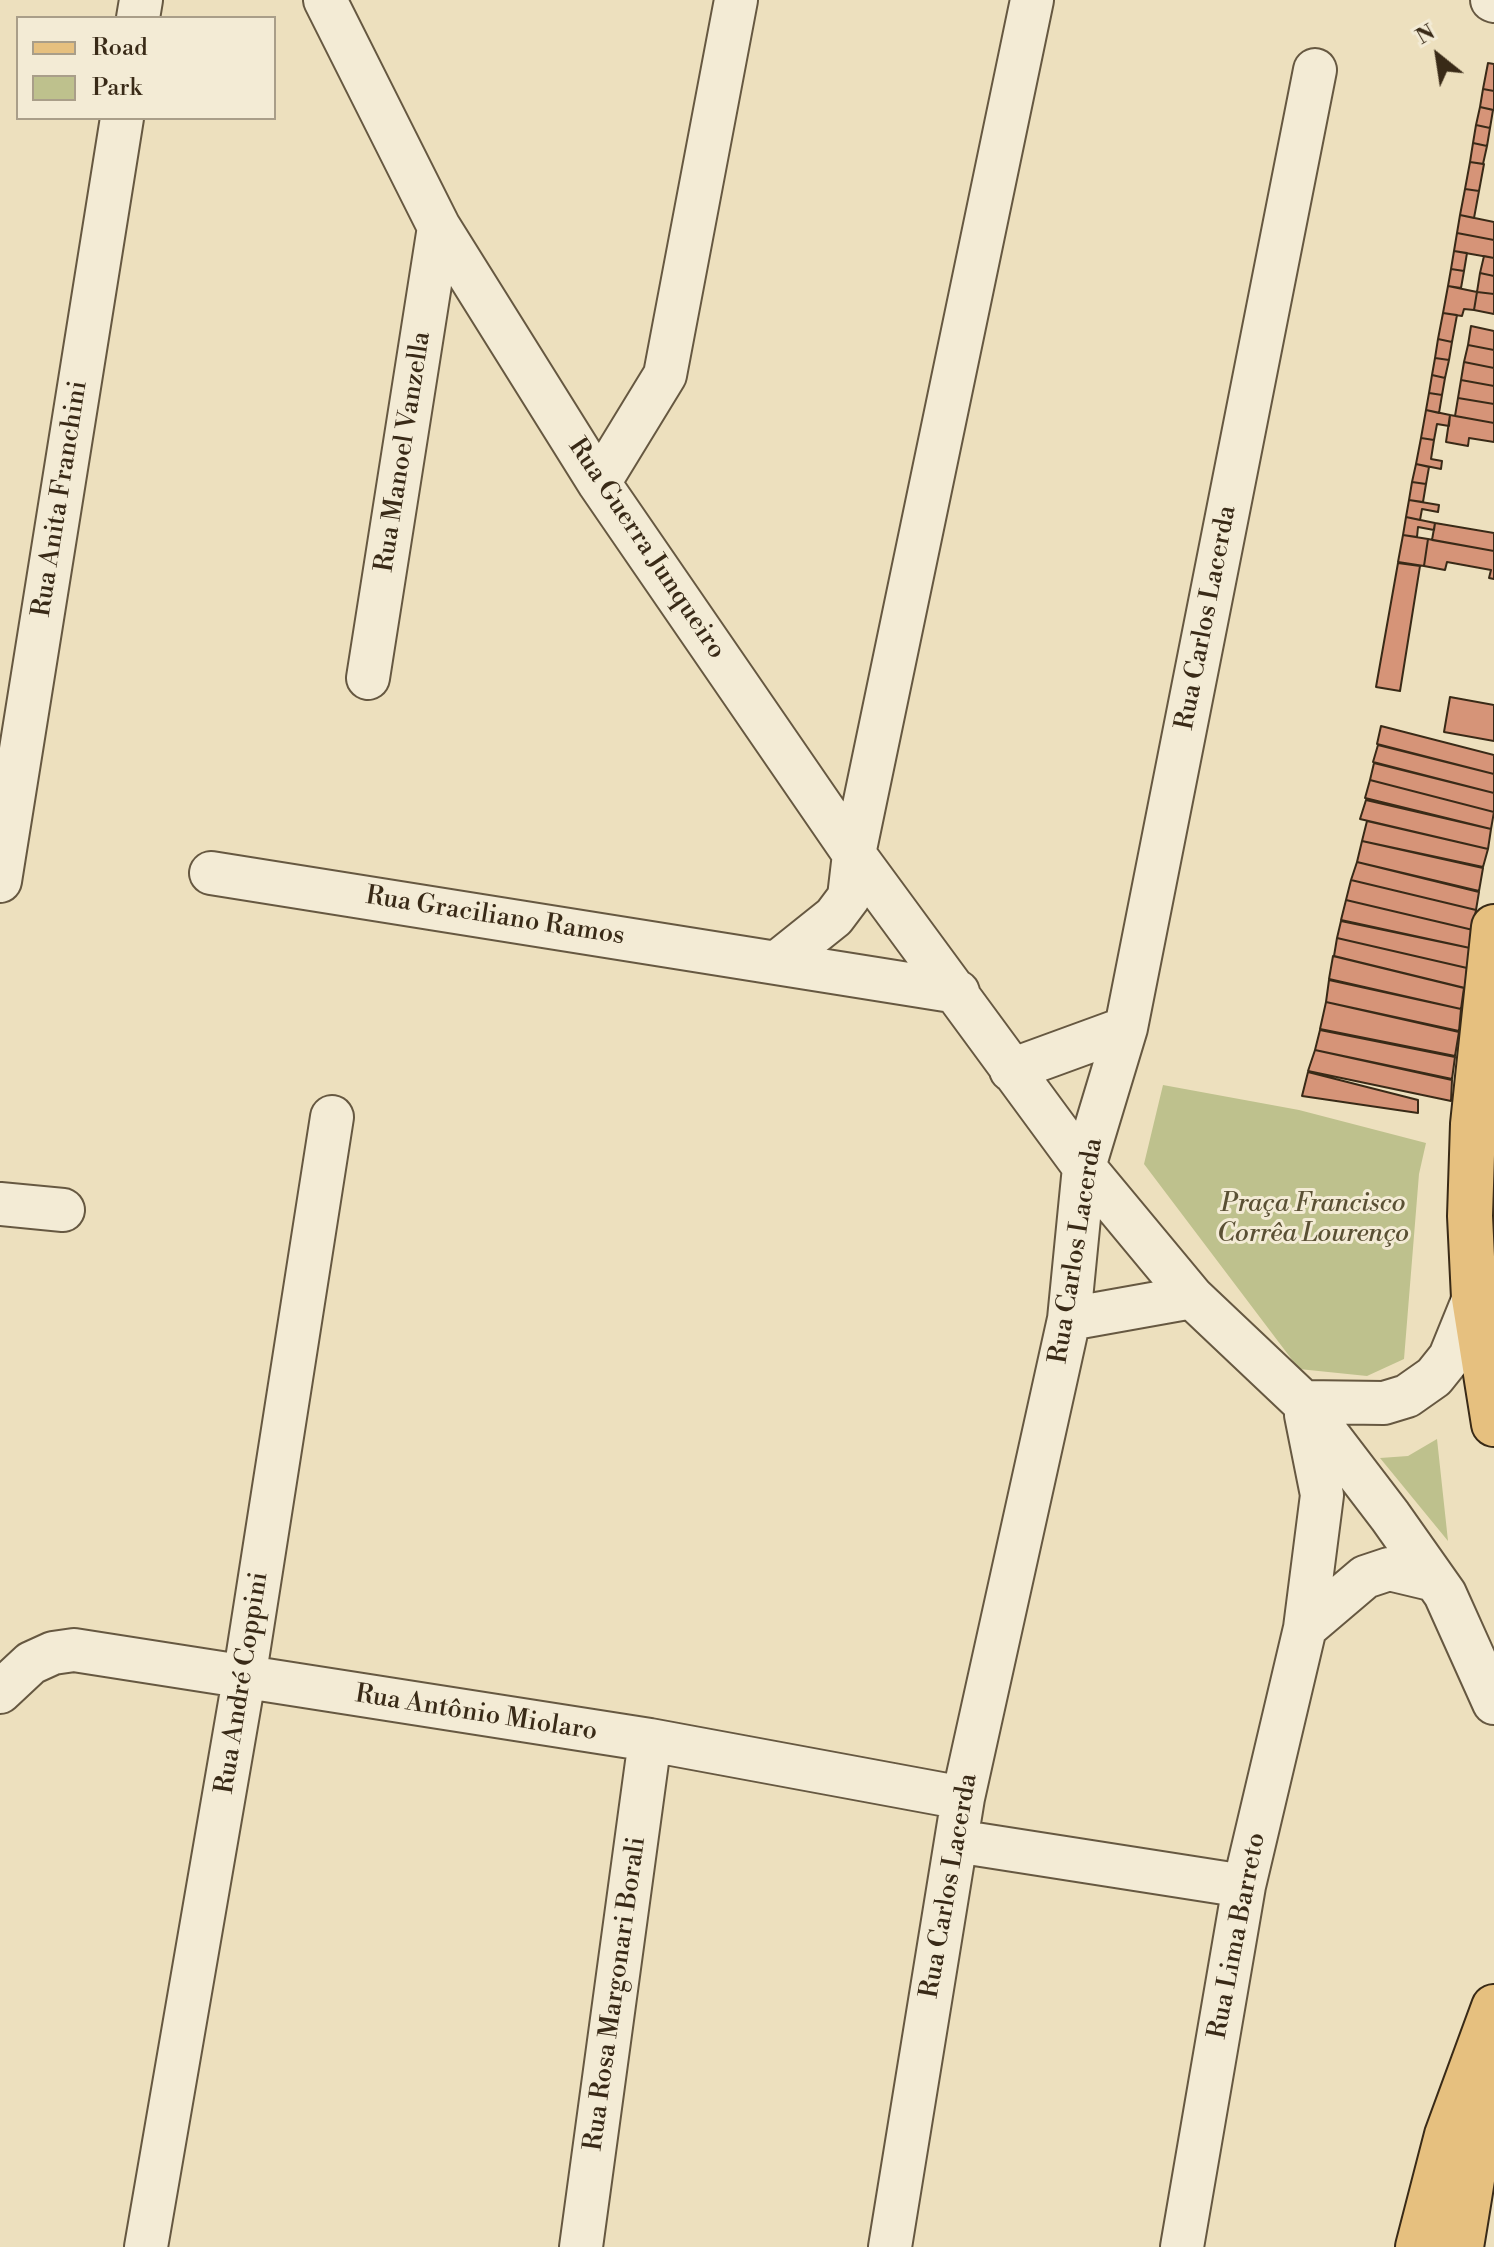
<!DOCTYPE html>
<meta charset="utf-8">
<style>
body{margin:0}
#map{position:relative;width:1494px;height:2247px;overflow:hidden;background:#ede0be;font-family:"Libre Bodoni",serif}
canvas{display:block}
.legend{position:absolute;left:16px;top:16px;width:260px;height:104px;box-sizing:border-box;background:#f3ebd5;border:2px solid #a99e89;margin:0;padding:10px 14px;list-style:none;font-size:24px;color:#392a17}
.legend li{display:flex;align-items:center;gap:16px;height:40px}
.legend b{width:40px;border:2px solid #a99e89}
.north{position:absolute;left:1398px;top:16px;width:80px;height:80px;-webkit-text-stroke:6px #f3ebd5;paint-order:stroke;rotate:330deg;font-size:22px;font-weight:700;line-height:32px;text-align:center;color:#392a17}
.north::after{content:'';display:block;margin:auto;width:28px;height:36px;background:#392a17;clip-path:polygon(50% 0,100% 100%,50% 72%,0 100%)}
</style>
<div id="map">
<canvas width="1494" height="2247"></canvas>
<ul class="legend">
<li><b style="height:10px;background:#e6c07f"></b>Road</li>
<li><b style="height:22px;background:#bec18d"></b>Park</li>
</ul>
<div class="north">N</div>
</div>
<script>
const c = document.querySelector('canvas').getContext('2d');
c.lineJoin = 'round';
function fillPath(path, color) {
  c.fillStyle = color;
  c.fill(path, 'evenodd');
}
function poly(rows) {
  const path = new Path2D();
  for (const r of rows) {
    path.moveTo(r[0], r[1]);
    for (let i = 2; i < r.length; i += 2) path.lineTo(r[i], r[i + 1]);
  }
  return path;
}
function strokePath(path, color, width, dash) {
  c.strokeStyle = color;
  c.lineWidth = width;
  c.lineCap = dash ? 'butt' : 'round';
  c.setLineDash(dash || []);
  c.stroke(path);
}
function drawText(font, color, halo, rows, align = 'center') {
  c.font = font + ' "Libre Bodoni",serif';
  c.lineWidth = 6;
  c.setLineDash([]);
  c.textBaseline = 'middle';
  c.strokeStyle = halo;
  c.fillStyle = color;
  for (const [text, x, y, turn = 0] of rows) {
    c.save();
    c.translate(x, y);
    c.rotate((+turn || 0) * Math.PI / 180);
    c.textAlign = isNaN(turn) ? turn : align;
    if (halo) c.strokeText(text, 0, 0);
    c.fillText(text, 0, 0);
    c.restore();
  }
}
const green = poly([
 [1163,1085,1299,1110,1426,1143,1419,1174,1404,1359,1367,1376,1299,1369,1144,1164],
 [1437,1439,1448,1541,1380,1458,1408,1456]
]);
const building = poly([
 [1488,63,1494,64,1494,91,1483,89,1488,63],
 [1483,89,1494,91,1494,110,1480,107,1483,89],
 [1480,107,1493,110,1490,128,1476,125,1480,107],
 [1476,125,1490,128,1487,146,1473,143,1476,125],
 [1473,143,1487,146,1483,164,1470,162,1473,143],
 [1470,162,1484,164,1479,191,1465,189,1470,162],
 [1465,189,1479,191,1474,218,1460,215,1465,189],
 [1460,215,1494,222,1494,240,1457,233,1460,215],
 [1457,233,1494,240,1494,258,1454,251,1457,233],
 [1454,251,1467,253,1464,271,1451,269,1454,251],
 [1484,256,1494,258,1494,276,1480,273,1484,256],
 [1451,269,1464,271,1461,288,1448,286,1451,269],
 [1480,273,1494,276,1494,294,1477,292,1480,273],
 [1448,286,1477,292,1474,310,1464,309,1462,316,1443,313,1448,286],
 [1477,292,1494,294,1494,314,1474,310,1477,292],
 [1443,313,1457,315,1452,342,1438,339,1443,313],
 [1471,326,1494,331,1494,350,1468,345,1471,326],
 [1438,339,1452,342,1449,360,1435,358,1438,339],
 [1468,345,1494,350,1494,368,1464,362,1468,345],
 [1435,358,1449,360,1445,378,1432,375,1435,358],
 [1464,362,1494,368,1494,386,1461,380,1464,362],
 [1432,375,1445,378,1442,395,1429,393,1432,375],
 [1461,380,1494,386,1494,404,1458,398,1461,380],
 [1429,393,1442,395,1439,413,1426,410,1429,393],
 [1458,398,1494,404,1494,423,1455,416,1458,398],
 [1426,410,1450,415,1449,426,1437,424,1434,440,1421,438,1426,410],
 [1450,415,1494,423,1494,442,1469,438,1468,446,1446,442,1450,415],
 [1421,438,1434,440,1431,459,1442,461,1441,469,1416,464,1421,438],
 [1416,464,1429,467,1426,484,1412,482,1416,464],
 [1412,482,1426,484,1423,502,1409,500,1412,482],
 [1409,500,1439,505,1438,512,1422,509,1420,520,1406,517,1409,500],
 [1406,517,1435,523,1434,530,1418,527,1417,537,1403,535,1406,517],
 [1435,523,1494,533,1494,551,1432,540,1435,523],
 [1403,535,1428,539,1424,566,1398,562,1403,535],
 [1428,539,1494,551,1494,579,1489,578,1491,570,1447,562,1445,570,1424,566,1428,539],
 [1398,563,1420,566,1400,691,1376,687,1398,563],
 [1450,697,1494,705,1494,741,1444,732,1450,697],
 [1381,726,1494,755,1494,774,1377,744,1381,726],
 [1378,745,1494,774,1494,793,1373,762,1378,745],
 [1374,763,1494,793,1494,812,1370,780,1374,763],
 [1370,780,1494,812,1491,829,1365,798,1370,780],
 [1366,800,1491,829,1488,849,1360,819,1366,800],
 [1367,821,1488,849,1483,867,1362,841,1367,821],
 [1362,841,1483,868,1479,891,1357,862,1362,841],
 [1357,862,1479,892,1476,910,1351,880,1357,862],
 [1351,880,1476,910,1473,930,1346,900,1351,880],
 [1346,900,1473,930,1470,948,1341,920,1346,900],
 [1341,921,1470,948,1467,968,1337,938,1341,921],
 [1337,938,1467,968,1465,988,1334,956,1337,938],
 [1333,956,1464,988,1461,1009,1329,979,1333,956],
 [1329,980,1461,1009,1459,1031,1326,1002,1329,980],
 [1326,1002,1459,1032,1455,1056,1320,1029,1326,1002],
 [1320,1030,1455,1057,1452,1079,1315,1050,1320,1030],
 [1315,1050,1452,1080,1451,1101,1308,1071,1315,1050],
 [1308,1072,1418,1100,1418,1113,1302,1096,1308,1072]
]);
const minor = poly([
 [325,0,439,227,599,483,854,854,1084,1167,1192,1297,1303,1402,1390,1516,1445,1594,1494,1703],
 [1492,0,1494,1],
 [138,18,141,0],
 [599,483,665,375,736,0],
 [368,678,439,227],
 [211,873,958,992],
 [0,881,122,118],
 [779,961,834,917,849,897,854,854,1032,0],
 [1011,1070,1126,1028],
 [0,1204,63,1210],
 [1069,1319,1192,1297],
 [1303,1402,1384,1403,1407,1396,1434,1377,1450,1357,1474,1298],
 [1305,1628,1365,1577,1389,1569,1435,1580],
 [0,1692,31,1663,53,1653,74,1650,650,1740,963,1798],
 [956,1841,1244,1886],
 [146,2247,244,1679,332,1117],
 [581,2247,650,1740],
 [890,2247,963,1798,1069,1319,1084,1167,1126,1028,1315,70],
 [1182,2247,1244,1886,1305,1628,1322,1495,1306,1415]
]);
const primary = poly([
 [1494,927,1473,1124,1470,1216,1474,1298,1494,1424],
 [1418,2247,1447,2135,1494,2007],
 [1461,2247,1489,2075]
]);
const streetNames = [
 ["Rua Manoel Vanzella",404,452,-81],
 ["Rua Anita Franchini",61,499,-81],
 ["Rua Guerra Junqueiro",646,549,56],
 ["Rua Carlos Lacerda",1207,618,-79],
 ["Rua Graciliano Ramos",495,917,9],
 ["Rua Carlos Lacerda",1077,1251,-81],
 ["Rua André Coppini",243,1683,-81],
 ["Rua Antônio Miolaro",476,1714,9],
 ["Rua Carlos Lacerda",950,1886,-80],
 ["Rua Lima Barreto",1238,1936,-79],
 ["Rua Rosa Margonari Borali",616,1994,-82]
];
const parkNames = [
 ["Praça Francisco",1313,1205],
 ["Corrêa Lourenço",1313,1235]
];
fillPath(green, '#bec18d');
fillPath(building, '#d69478');
strokePath(building, '#392a17', 2);
strokePath(minor, '#665841', 46);
strokePath(primary, '#392a17', 48);
strokePath(minor, '#f3ebd5', 42);
strokePath(primary, '#e6c07f', 44);
drawText('26px', '#392a17', '#f3ebd5', streetNames);
drawText('italic 26px', '#5a5034', '#f3ebd5', parkNames);
</script>
